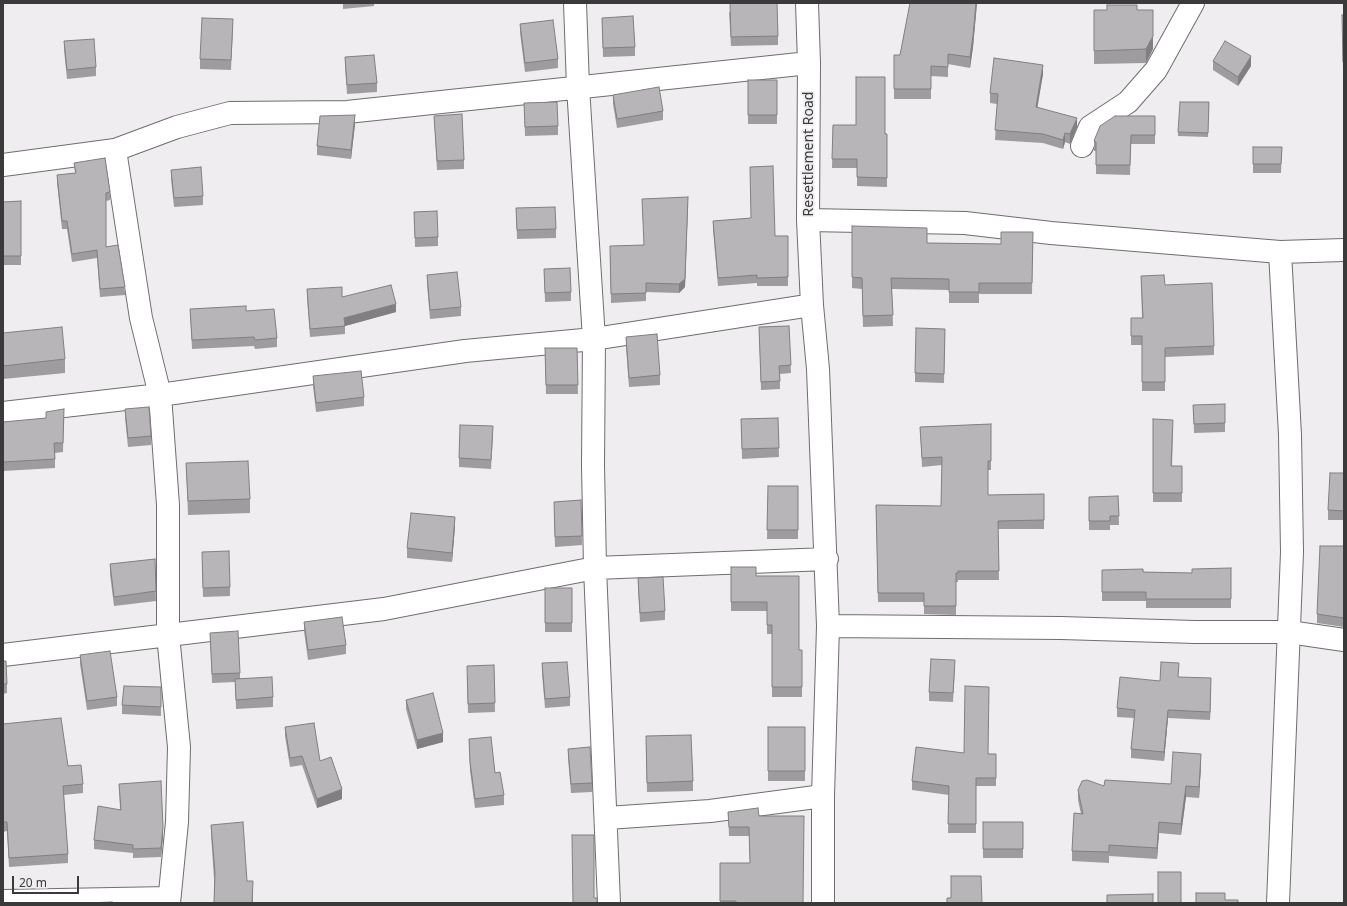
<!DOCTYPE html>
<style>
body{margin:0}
#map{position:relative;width:1347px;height:906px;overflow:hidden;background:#efedf0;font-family:"Noto Sans",sans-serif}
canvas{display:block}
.frame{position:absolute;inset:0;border:4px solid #3b3a3b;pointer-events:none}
.scale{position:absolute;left:12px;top:876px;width:67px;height:18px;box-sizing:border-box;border:2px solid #3b3a3b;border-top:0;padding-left:5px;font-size:12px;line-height:14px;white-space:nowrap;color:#3b3a3b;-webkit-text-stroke:3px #efedf0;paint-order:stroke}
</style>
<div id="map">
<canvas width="1347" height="906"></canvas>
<div class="frame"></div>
<div class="scale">20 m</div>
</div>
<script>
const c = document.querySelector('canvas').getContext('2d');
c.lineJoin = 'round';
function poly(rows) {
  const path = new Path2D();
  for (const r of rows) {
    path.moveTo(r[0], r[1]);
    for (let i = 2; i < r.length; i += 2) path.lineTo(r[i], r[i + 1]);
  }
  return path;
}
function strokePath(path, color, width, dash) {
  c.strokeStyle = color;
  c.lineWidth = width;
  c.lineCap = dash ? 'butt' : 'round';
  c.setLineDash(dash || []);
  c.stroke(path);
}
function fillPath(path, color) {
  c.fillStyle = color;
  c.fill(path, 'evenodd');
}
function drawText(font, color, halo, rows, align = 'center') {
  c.font = font + ' "Noto Sans",sans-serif';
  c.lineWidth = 3.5;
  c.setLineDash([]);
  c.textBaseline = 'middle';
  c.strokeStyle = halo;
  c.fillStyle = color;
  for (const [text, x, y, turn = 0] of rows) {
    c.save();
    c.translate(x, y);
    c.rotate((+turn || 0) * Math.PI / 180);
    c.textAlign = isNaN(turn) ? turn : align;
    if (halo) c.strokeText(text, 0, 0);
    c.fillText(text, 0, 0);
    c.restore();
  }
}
const street = poly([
 [575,3,578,87,594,339,593,465,595,568,609,903],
 [807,3,809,63,808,220,812,305,818,369,828,626,823,796,823,903],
 [1082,146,1090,127,1128,102,1156,70,1193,3],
 [115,150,141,318,160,395,168,505,168,635,179,747,177,822,169,903],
 [3,165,115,150,177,127,230,113,347,112,809,63],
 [808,220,965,223,1051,233,1280,252,1344,250],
 [3,413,160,395,465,351,594,339,812,305],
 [828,626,1061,628,1195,632,1289,632,1344,640],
 [3,655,384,609,595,568,827,559],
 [607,818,710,811,823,796],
 [3,901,169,898],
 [1278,903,1292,552,1290,435,1280,252]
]);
const wall = poly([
 [343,3,374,3,374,6,343,9],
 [879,3,977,3,973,47,970,68,948,64,948,77,931,76,931,99,894,99,894,55,900,55,910,4,879,4],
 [1094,10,1137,10,1153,49,1146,63,1094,64],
 [729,12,778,36,778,45,731,46],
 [1342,15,1344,15,1344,71,1343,71],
 [602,18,635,47,635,56,603,57],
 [520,24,558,59,558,68,525,72,520,33],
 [233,28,231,70,200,69,200,59],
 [64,41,96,67,96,76,67,79,64,50],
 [345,57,377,83,377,92,347,94,345,66],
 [1213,61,1251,66,1238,86,1213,70],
 [1043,74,1037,107,1077,127,1070,144,1065,142,1063,149,1043,143,995,140,997,104,990,103,990,93],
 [748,80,777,80,777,124,748,124],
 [613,95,663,111,663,120,617,128,613,104],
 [1209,102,1208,137,1178,136,1178,132],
 [524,103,558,126,558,135,525,136],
 [434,116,464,160,464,169,437,170],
 [1155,116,1155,144,1131,144,1130,175,1096,174,1096,151,1094,151,1094,141],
 [355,124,351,159,317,155,317,146],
 [833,125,887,134,887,187,857,186,857,168,832,168],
 [1253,147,1282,147,1281,173,1253,173],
 [74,163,110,192,110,200,106,201,106,247,125,287,125,295,100,297,97,258,72,262,67,229,62,229,57,183,57,175,75,173],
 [171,170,203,196,203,205,174,207,171,179],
 [21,201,21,265,3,265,3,202],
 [688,206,685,287,679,293,646,292,646,301,611,303,610,255,643,245],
 [516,208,556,229,556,238,517,239],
 [414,212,438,237,438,246,415,247],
 [713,221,775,236,788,236,788,286,757,286,757,283,718,286,713,230],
 [852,226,927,243,1001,244,1033,232,1032,294,979,294,979,303,949,303,949,290,892,289,893,326,863,327,862,289,852,288],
 [544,269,571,292,571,301,545,302],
 [427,275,461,307,461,316,430,319,427,284],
 [1141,276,1165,285,1214,346,1214,355,1165,357,1165,391,1142,391,1142,345,1131,345,1131,318,1142,318],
 [307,289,396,312,345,326,345,334,310,337,307,297],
 [190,309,277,338,277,347,255,349,254,346,192,349],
 [789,326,791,373,780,374,780,389,761,390,759,327],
 [945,329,944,383,915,382,915,373],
 [3,333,65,359,65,373,3,379],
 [626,337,660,375,660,385,629,387,626,347],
 [577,348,578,394,546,394,545,349],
 [313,376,364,397,364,406,316,412,313,386],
 [1193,405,1225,423,1225,432,1194,433],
 [64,409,63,452,55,453,55,468,3,471,3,422,46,418],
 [125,409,151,436,151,445,128,447,125,418],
 [778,418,779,457,742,459,741,419],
 [1153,419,1173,429,1172,466,1182,466,1182,502,1153,502],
 [991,424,991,470,988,470,988,495,1044,494,1044,529,998,529,999,580,958,580,958,582,956,582,956,615,924,614,924,602,878,602,876,505,941,506,942,465,922,467,920,427],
 [493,435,491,469,459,467,459,458],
 [186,463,250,499,250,513,188,515],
 [1344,473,1344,520,1328,520,1328,510],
 [768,486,798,486,798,539,767,539],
 [1118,496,1119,525,1110,525,1110,530,1089,530,1089,506],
 [581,500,582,545,555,547,554,511],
 [455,526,452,562,407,558,407,548],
 [1344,546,1344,627,1317,623,1317,614],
 [155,559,156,601,114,606,110,574,110,564],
 [202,561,230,587,230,596,203,597],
 [731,567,756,576,799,650,802,650,802,697,772,697,772,634,767,634,767,611,731,611],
 [1231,568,1231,608,1146,608,1146,601,1102,601,1102,570,1143,572,1192,573],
 [638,578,665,611,665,620,640,622,638,588],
 [545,588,572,588,572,632,545,632],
 [304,622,346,645,346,654,308,660,304,631],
 [210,633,240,673,240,679,273,697,273,707,236,709,235,682,212,683],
 [80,655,117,697,117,706,87,710,80,664],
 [3,661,7,684,7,693,3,694],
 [542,663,570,697,570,706,545,708,542,673],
 [494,665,495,712,468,713,467,675],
 [955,669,953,702,929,701,929,692],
 [1179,677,1211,687,1210,720,1168,718,1164,761,1131,758,1131,749,1134,718,1117,717,1117,708,1160,681],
 [161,687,161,716,122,714,122,705],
 [406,700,443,742,417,749,406,709],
 [3,724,68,766,83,784,83,793,64,795,68,854,68,863,9,867,7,831,3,832],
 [285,727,320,761,342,799,317,808,302,765,290,767,285,736],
 [768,727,805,727,805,781,768,781],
 [469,739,495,773,504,795,504,805,475,808,470,771],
 [646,745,693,781,693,791,647,792],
 [568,749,592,783,592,792,571,793,568,758],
 [964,753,996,754,996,786,976,786,976,833,948,833,949,795,912,790,912,781],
 [1201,765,1199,798,1186,797,1181,835,1159,833,1157,859,1109,856,1109,863,1072,861,1072,851,1081,814,1078,800,1078,790,1104,786,1171,784],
 [119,784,163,836,161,857,133,858,133,853,94,849,94,840,120,809],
 [728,812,759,816,803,903,720,903,720,863,750,863,749,836,729,836],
 [983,822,1023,822,1023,858,983,858],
 [211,825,253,890,253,903,214,903,214,879,211,834]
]);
const shadedWall = poly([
 [976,3,977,3,973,47,970,68,970,57],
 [1153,36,1153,49,1146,63,1146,49],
 [1251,56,1251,66,1238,86,1238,77],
 [1043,65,1043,74,1036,116,1036,107],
 [355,115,355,124,351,159,351,150],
 [1077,118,1077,127,1070,144,1070,134],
 [1065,133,1065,142,1063,149,1063,140],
 [688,197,685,287,679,293,679,284],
 [396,304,396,312,345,326,344,318],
 [455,517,455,526,452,562,452,553],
 [1211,678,1211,687,1210,720,1210,712],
 [1168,710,1168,718,1164,761,1164,752],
 [443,733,443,742,417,749,417,740],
 [1201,754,1201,765,1199,798,1199,787],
 [1186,786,1186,797,1181,835,1181,824],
 [342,789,342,799,317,808,317,799],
 [1159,822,1159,833,1157,859,1157,848],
 [163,827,163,836,161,857,161,848]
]);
const building = poly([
 [730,3,777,3,778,36,731,37,730,3],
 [910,3,976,3,973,36,970,57,948,54,948,67,931,66,931,89,894,89,894,55,900,55,910,3],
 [1107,5,1137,5,1137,10,1153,10,1153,36,1146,49,1094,51,1094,10,1107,10,1107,5],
 [1342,15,1344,15,1344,62,1343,62,1342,15],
 [633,16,635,47,603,48,602,18,633,16],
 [202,18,233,19,231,60,200,59,202,18],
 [553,20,558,59,525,63,520,24,553,20],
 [94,39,96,67,67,70,64,41,94,39],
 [1225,41,1251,56,1238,77,1213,61,1225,41],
 [374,55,377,83,347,85,345,57,374,55],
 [994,58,1043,65,1036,107,1077,118,1070,134,1065,133,1063,140,1043,134,995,130,998,94,990,93,994,58],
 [856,77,885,77,885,134,887,134,887,178,857,177,857,159,832,159,833,125,856,125,856,77],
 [748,80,777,80,777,115,748,115,748,80],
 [659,87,663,111,617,119,613,95,659,87],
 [557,102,558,126,525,127,524,103,557,102],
 [1180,102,1209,102,1208,133,1178,132,1180,102],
 [462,114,464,160,437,161,434,116,462,114],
 [355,115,351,150,317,146,320,116,355,115],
 [1115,116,1155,116,1155,135,1131,135,1130,165,1096,165,1096,142,1094,141,1100,126,1115,116],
 [1253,147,1282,147,1281,164,1253,164,1253,147],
 [105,158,110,192,106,193,106,247,118,245,125,287,100,289,97,250,72,254,67,221,62,221,57,175,76,173,74,163,105,158],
 [773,166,775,236,788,236,788,277,757,278,757,275,718,278,713,221,751,218,750,167,773,166],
 [201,167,203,196,174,198,171,170,201,167],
 [688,197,685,279,679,284,646,283,646,293,611,294,610,246,644,245,642,199,688,197],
 [21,201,21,256,3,256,3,202,21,201],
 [555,207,556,229,517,230,516,208,555,207],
 [437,211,438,237,415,238,414,212,437,211],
 [852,226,927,228,927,243,1001,244,1001,232,1033,232,1032,283,979,283,979,292,949,292,949,279,891,278,893,315,863,316,862,278,852,277,852,226],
 [570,268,571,292,545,293,544,269,570,268],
 [457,272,461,307,430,310,427,275,457,272],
 [1164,275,1165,285,1212,283,1214,346,1165,348,1165,382,1142,382,1142,336,1131,336,1131,318,1143,318,1141,276,1164,275],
 [391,285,396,304,344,318,345,326,310,329,307,289,342,287,342,297,391,285],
 [246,306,246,311,274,309,277,338,255,340,254,337,192,340,190,309,246,306],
 [789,326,791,365,779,366,780,381,761,382,759,327,789,326],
 [62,327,65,359,3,366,3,333,62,327],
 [916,328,945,329,944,374,915,373,916,328],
 [657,334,660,375,629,378,626,337,657,334],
 [545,348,577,348,578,385,546,385,545,348],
 [361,371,364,397,316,403,313,376,361,371],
 [1225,404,1225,423,1194,424,1193,405,1225,404],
 [149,407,151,436,128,438,125,409,149,407],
 [64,409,63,443,54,443,55,459,3,462,3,422,46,418,46,412,64,409],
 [778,418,779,448,742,449,741,419,778,418],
 [1153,419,1173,420,1171,466,1182,466,1182,493,1153,493,1153,419],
 [991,424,991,461,988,461,988,495,1044,494,1044,520,998,521,999,571,958,571,958,573,956,573,956,606,924,606,924,593,878,593,876,505,941,506,942,457,922,458,920,427,991,424],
 [460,425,493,426,491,460,459,458,460,425],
 [248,461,250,499,188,501,186,463,248,461],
 [1330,473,1344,473,1344,511,1328,510,1330,473],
 [768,486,798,486,798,530,767,530,768,486],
 [1118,496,1119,516,1110,516,1110,521,1089,521,1089,497,1118,496],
 [581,500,582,536,555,537,554,502,581,500],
 [411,513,455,517,452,553,407,548,411,513],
 [1320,546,1344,546,1344,618,1317,614,1320,546],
 [229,551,230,587,203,588,202,552,229,551],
 [155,559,156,591,114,597,110,564,155,559],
 [731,567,756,567,756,576,799,576,799,650,802,650,802,687,772,687,772,625,767,625,767,602,731,602,731,567],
 [1231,568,1231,599,1146,599,1146,592,1102,592,1102,570,1143,569,1143,572,1192,573,1192,569,1231,568],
 [663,577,665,611,640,613,638,578,663,577],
 [545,588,572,588,572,623,545,623,545,588],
 [342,617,346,645,308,650,304,622,342,617],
 [238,631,240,673,212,674,210,633,238,631],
 [110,651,117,697,87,701,80,655,110,651],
 [931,659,955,660,953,693,929,692,931,659],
 [3,661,6,661,7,684,3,684,3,661],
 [567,662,570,697,545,699,542,663,567,662],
 [1161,662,1179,663,1178,677,1211,678,1210,712,1168,710,1164,752,1131,749,1135,710,1117,708,1120,677,1160,681,1161,662],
 [494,665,495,703,468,704,467,666,494,665],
 [272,677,273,697,236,700,235,679,272,677],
 [124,686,161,687,161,707,122,705,124,686],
 [965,686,989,687,988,754,996,754,996,778,976,778,976,824,948,824,949,786,912,781,916,747,964,753,965,686],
 [433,693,443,733,417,740,406,700,433,693],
 [61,718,68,766,81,765,83,784,63,786,68,854,9,858,7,822,3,822,3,724,61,718],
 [314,723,320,761,331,757,342,789,317,799,302,756,290,758,285,727,314,723],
 [768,727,805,727,805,771,768,771,768,727],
 [691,735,693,781,647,783,646,736,691,735],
 [491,737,495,773,500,772,504,795,475,799,470,762,469,739,491,737],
 [590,747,592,783,571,784,568,749,590,747],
 [1173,752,1201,754,1199,787,1186,786,1181,824,1159,822,1157,848,1109,845,1109,852,1072,851,1074,813,1083,814,1078,790,1082,781,1087,780,1104,786,1105,780,1171,784,1173,752],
 [161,781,163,827,161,848,133,849,133,845,94,840,98,806,121,810,119,784,161,781],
 [758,808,759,816,804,816,803,903,736,903,736,901,720,901,720,863,750,863,749,827,729,827,728,812,758,808],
 [243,822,247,881,253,881,252,903,214,903,215,873,211,825,243,822],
 [983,822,1023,822,1023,849,983,849,983,822],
 [572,835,594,835,594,898,597,898,597,903,573,903,572,835],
 [1158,872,1181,872,1181,903,1158,903,1158,872],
 [951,876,981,876,982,903,947,903,947,898,951,898,951,876],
 [1196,893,1225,893,1225,900,1238,900,1238,903,1196,903,1196,893],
 [1153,894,1153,903,1107,903,1107,895,1153,894],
 [112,902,112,903,86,903,112,902]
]);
const streetNames = [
 ["Resettlement Road",809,154,-90]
];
strokePath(street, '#6f6d6f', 24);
strokePath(street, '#fff', 22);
fillPath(wall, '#9e9c9e');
fillPath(shadedWall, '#817f81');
fillPath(building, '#b8b5b8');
strokePath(building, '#817f81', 1);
drawText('14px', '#3b3a3b', '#efedf0', streetNames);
</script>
